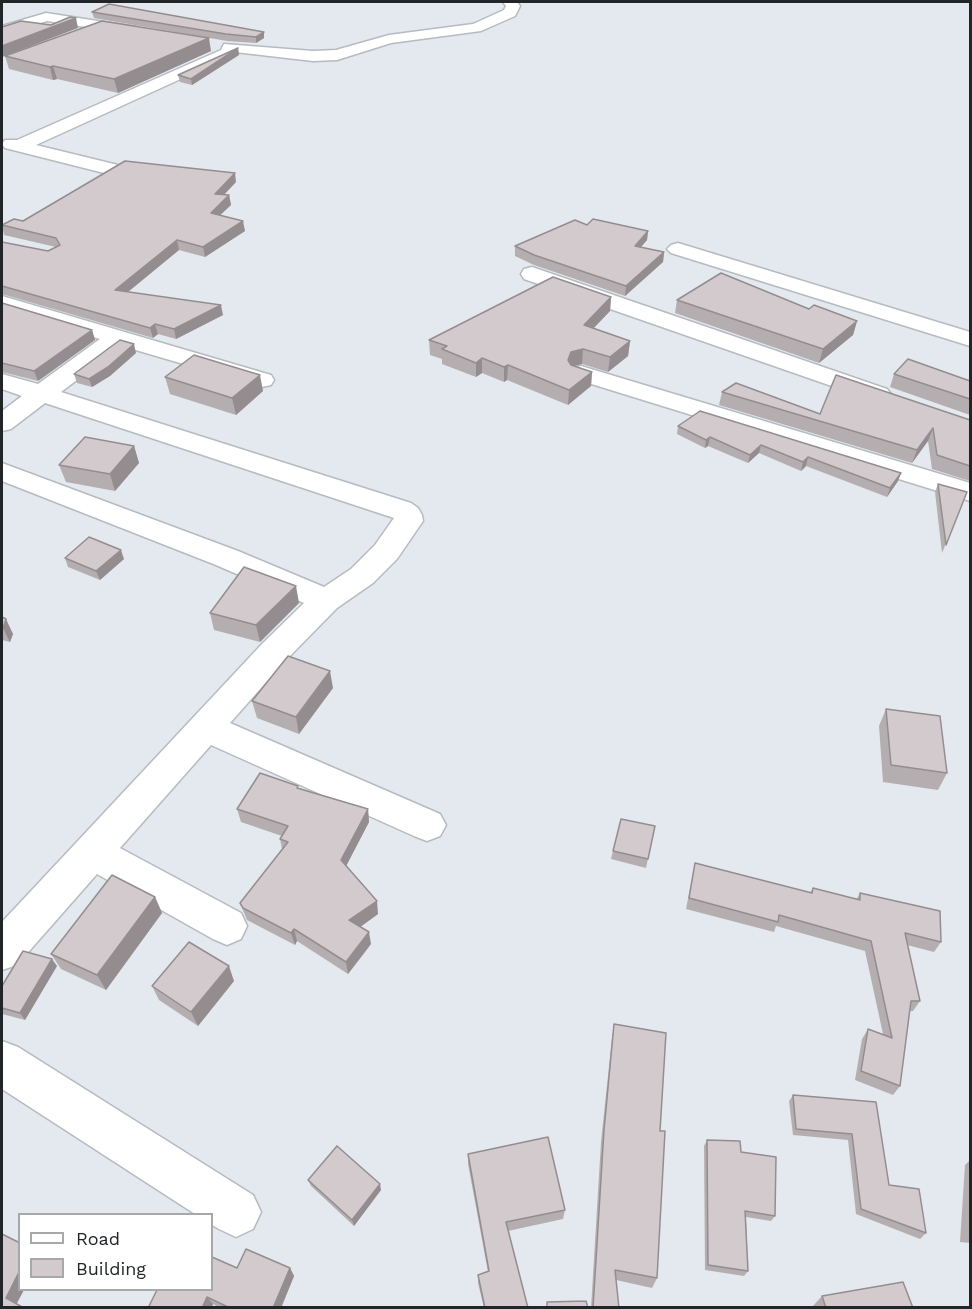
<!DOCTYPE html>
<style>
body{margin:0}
#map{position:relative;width:972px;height:1309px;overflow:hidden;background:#e3e9ef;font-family:"Work Sans",sans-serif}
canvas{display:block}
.frame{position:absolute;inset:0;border:3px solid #222527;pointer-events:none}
.legend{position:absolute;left:18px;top:1213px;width:195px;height:78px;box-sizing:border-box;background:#fff;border:2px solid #a7a8a9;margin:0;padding:8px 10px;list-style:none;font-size:18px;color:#222527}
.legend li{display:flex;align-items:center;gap:12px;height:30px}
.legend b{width:30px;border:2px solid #a7a8a9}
</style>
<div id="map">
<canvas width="972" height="1309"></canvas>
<div class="frame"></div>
<ul class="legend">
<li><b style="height:8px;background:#fff"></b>Road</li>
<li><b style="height:16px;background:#d3cacd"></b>Building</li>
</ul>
</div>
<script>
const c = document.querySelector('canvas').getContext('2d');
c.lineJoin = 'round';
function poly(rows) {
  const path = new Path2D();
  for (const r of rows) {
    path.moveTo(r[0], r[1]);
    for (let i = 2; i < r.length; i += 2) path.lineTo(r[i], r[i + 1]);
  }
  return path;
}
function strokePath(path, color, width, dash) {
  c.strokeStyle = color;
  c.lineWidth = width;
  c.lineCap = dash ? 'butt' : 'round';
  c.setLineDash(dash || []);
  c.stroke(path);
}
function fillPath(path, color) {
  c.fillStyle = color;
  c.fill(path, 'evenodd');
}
const minor = poly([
 [503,2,517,2,520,6,515,16,481,31,391,43,337,60,313,61,235,52,231,56,36,145,118,165,120,169,118,173,104,173,5,148,2,144,5,140,17,140,221,50,224,44,313,51,336,50,389,35,473,24,504,10,506,6,503,2],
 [46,13,137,27,144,31,137,35,47,21,2,35,2,26,46,13],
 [678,243,970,332,970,346,671,253,667,249,671,245,678,243],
 [532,267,887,389,891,394,887,399,878,402,869,399,524,279,521,274,524,269,532,267],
 [2,296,271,375,274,380,271,385,262,387,122,346,61,392,411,503,418,508,422,515,423,521,397,559,373,583,337,608,286,660,230,723,440,814,446,825,440,836,427,841,414,836,211,745,120,848,241,913,247,926,241,939,227,945,213,939,97,874,17,965,2,970,2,922,262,644,304,603,216,565,2,481,2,463,238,551,324,587,351,569,375,545,394,518,45,403,11,429,2,431,2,411,22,396,2,389,2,374,38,384,100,339,2,310,2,296],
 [581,366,970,483,970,501,572,378,569,373,572,368,581,366],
 [2,1041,18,1047,253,1195,261,1212,253,1229,236,1237,219,1229,212,1225,212,1214,195,1214,2,1089,2,1041]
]);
const wall = poly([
 [92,12,264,32,264,38,256,43,227,41,94,18],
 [238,48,239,55,192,85,180,82,178,75],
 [211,51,118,93,57,79,53,80,9,69,5,56],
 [236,182,224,195,229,195,231,205,220,215,245,231,205,257,179,250,128,292,223,315,176,339,158,334,153,338,2,294,2,242,48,251,56,247,4,235,2,225],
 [587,225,648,231,647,240,641,247,664,252,663,262,625,296,534,265,515,256,515,246],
 [611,297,610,311,594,328,630,341,628,356,608,372,582,364,574,366,592,372,591,386,568,405,507,380,504,382,482,373,476,377,442,364,442,359,430,355,429,340],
 [677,300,809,309,857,321,853,335,819,363,675,313],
 [2,303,92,330,95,340,38,381,2,372],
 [136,353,110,376,92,387,77,383,74,374],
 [894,374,970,381,970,415,890,387],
 [165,377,263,391,236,415,170,394],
 [722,392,820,414,970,420,970,481,932,469,928,441,912,463,719,405],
 [678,426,901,473,898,481,887,497,806,466,801,471,759,453,748,463,708,446,705,448,677,434],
 [134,446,139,463,115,491,66,482,59,465],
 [938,484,967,492,942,553,935,492],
 [65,558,124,559,100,580,68,567],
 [299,603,260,642,214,630,210,613],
 [2,617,13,634,10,642,2,640],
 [333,688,299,734,257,718,252,701],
 [886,709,947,773,938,790,883,782,879,726],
 [299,788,368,809,369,822,346,866,378,914,360,927,371,944,348,974,297,941,295,945,247,920,240,903,282,849,280,839,282,836,241,822,237,809],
 [655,826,646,868,611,859,613,851],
 [695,863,810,893,813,888,856,900,860,893,941,942,934,952,907,945,920,1001,913,1011,910,1011,900,1086,893,1095,855,1080,862,1039,868,1029,883,1034,865,951,776,926,774,932,686,909],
 [155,897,162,913,106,990,61,969,51,954],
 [57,966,25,1020,2,1014,2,986],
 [234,981,198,1026,159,1000,152,986],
 [614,1024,660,1131,657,1278,652,1288,616,1280,619,1308,591,1308,601,1142,612,1038],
 [793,1095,876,1102,889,1185,926,1233,920,1239,856,1214,848,1140,793,1135,789,1101],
 [707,1140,741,1152,775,1216,771,1221,746,1217,748,1271,744,1276,705,1270,704,1146],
 [468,1154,565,1210,563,1219,508,1231,528,1308,484,1308,478,1283,478,1275,488,1272,468,1164],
 [970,1160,970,1243,960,1242,965,1165],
 [308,1180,381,1190,354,1226,311,1186],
 [237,1268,290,1268,294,1276,281,1308,220,1308,213,1304,148,1308],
 [822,1296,913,1308,814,1308,813,1306]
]);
const shadedWall = poly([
 [76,18,78,28,2,57,2,46],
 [264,32,264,38,256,43,256,37],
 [209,38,211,51,118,93,114,79],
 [238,48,239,55,192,85,191,79],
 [53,66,57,79,53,80,50,67],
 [235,173,236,182,216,203,215,194],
 [229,195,231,205,213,222,211,213],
 [243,221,245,231,205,257,203,247],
 [648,231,647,240,634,255,635,246],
 [177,240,179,250,118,300,115,290],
 [664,252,663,262,625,296,626,286],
 [611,297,610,311,583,339,584,325],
 [221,305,223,315,176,339,174,329],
 [857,321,853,335,819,363,823,349],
 [155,324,158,334,153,338,150,328],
 [92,330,95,340,38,381,34,371],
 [630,341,628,356,608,372,610,357],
 [134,344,136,353,110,376,92,387,89,379],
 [583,349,582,364,570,367,568,360,571,352],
 [482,358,482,373,476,377,476,363],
 [508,365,507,380,504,382,504,367],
 [592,372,591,386,568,405,569,390],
 [260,375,263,391,236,415,232,398],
 [933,428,928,441,912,463,917,450],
 [710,437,708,446,705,448,706,440],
 [761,445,759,453,748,463,750,455],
 [134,446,139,463,115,491,110,474],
 [808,457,806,466,801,471,803,462],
 [901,473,898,481,887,497,890,488],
 [121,550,124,559,100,580,96,571],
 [296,586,299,603,260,642,256,625],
 [6,619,13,634,10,642,3,628],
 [330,671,333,688,299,734,296,717],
 [368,809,369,822,343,872,341,860],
 [155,897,162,913,106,990,97,975],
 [377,901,378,914,352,933,349,920],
 [294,929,297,941,295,945,291,933],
 [369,932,371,944,348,974,346,962],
 [52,959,57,966,25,1020,20,1013],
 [229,966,234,981,198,1026,191,1012],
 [380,1184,381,1190,354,1226,352,1220],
 [290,1268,294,1276,281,1308,273,1308],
 [20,1270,20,1290,24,1290,16,1305,6,1298],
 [207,1297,213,1304,212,1308,202,1308]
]);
const building = poly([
 [109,4,264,32,256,37,226,34,92,12,109,4],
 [70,17,76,18,2,46,2,27,21,21,51,25,70,17],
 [102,21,209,38,114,79,53,66,50,67,5,56,102,21],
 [238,48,191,79,178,75,238,48],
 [125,161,235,173,215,194,229,195,211,213,243,221,203,247,177,240,115,290,221,305,174,329,155,324,150,328,2,286,2,242,48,251,60,245,56,238,2,225,14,219,23,221,125,161],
 [593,219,648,231,635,246,664,252,626,286,534,255,515,246,575,220,587,225,593,219],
 [721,273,809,309,814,305,857,321,823,349,677,300,721,273],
 [553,277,611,297,584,325,630,341,610,357,583,349,571,352,568,360,571,365,592,372,569,390,508,365,504,367,482,358,476,363,442,349,447,346,429,340,553,277],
 [2,303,92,330,34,371,2,363,2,303],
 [120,340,134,344,108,367,89,379,74,374,120,340],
 [194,355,260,375,232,398,165,377,194,355],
 [908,359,970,381,970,399,894,374,908,359],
 [836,375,970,420,970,466,937,455,933,428,917,450,722,392,736,383,820,414,836,375],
 [700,411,901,473,890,488,808,457,803,462,761,445,750,455,710,437,706,440,678,426,700,411],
 [85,437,134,446,110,474,59,465,85,437],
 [938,484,967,492,946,545,938,484],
 [89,537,121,550,96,571,65,558,89,537],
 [244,567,296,586,256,625,210,613,244,567],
 [2,617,6,619,3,628,2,627,2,617],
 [288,656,330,671,296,717,252,701,288,656],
 [886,709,940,716,947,773,891,765,886,709],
 [260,773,298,786,297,788,368,809,341,860,377,901,349,920,369,932,346,962,294,929,291,933,243,908,240,903,288,842,280,839,288,826,237,809,260,773],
 [621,819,655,826,648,859,613,851,621,819],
 [695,863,812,893,813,888,860,900,860,893,940,911,941,942,905,933,920,1001,911,1001,900,1086,861,1071,868,1029,892,1038,871,941,779,915,778,922,689,898,695,863],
 [112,875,155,897,97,975,51,954,112,875],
 [189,942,229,966,191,1012,152,986,189,942],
 [23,951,52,959,20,1013,2,1008,2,986,23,951],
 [614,1024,666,1033,660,1131,665,1131,657,1278,615,1270,619,1308,593,1308,604,1130,614,1024],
 [793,1095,876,1102,889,1185,919,1189,926,1233,861,1209,852,1134,796,1129,793,1095],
 [548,1137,565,1210,506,1222,528,1308,485,1308,478,1275,489,1271,468,1154,548,1137],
 [707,1140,740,1141,741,1152,776,1157,775,1216,745,1211,748,1271,708,1265,707,1140],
 [337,1146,380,1184,352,1220,308,1180,337,1146],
 [2,1234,20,1243,20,1270,6,1298,24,1308,2,1308,2,1234],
 [246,1249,290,1268,273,1308,230,1308,207,1297,202,1308,148,1308,157,1290,212,1290,212,1257,237,1268,246,1249],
 [903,1282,913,1308,826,1308,822,1296,903,1282],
 [586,1301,588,1308,547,1308,547,1302,586,1301]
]);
strokePath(minor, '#b5bbc0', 3);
fillPath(minor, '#fff');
fillPath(wall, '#b5aeb0');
fillPath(shadedWall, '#948d90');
fillPath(building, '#d3cacd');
strokePath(building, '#948d90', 1.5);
</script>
